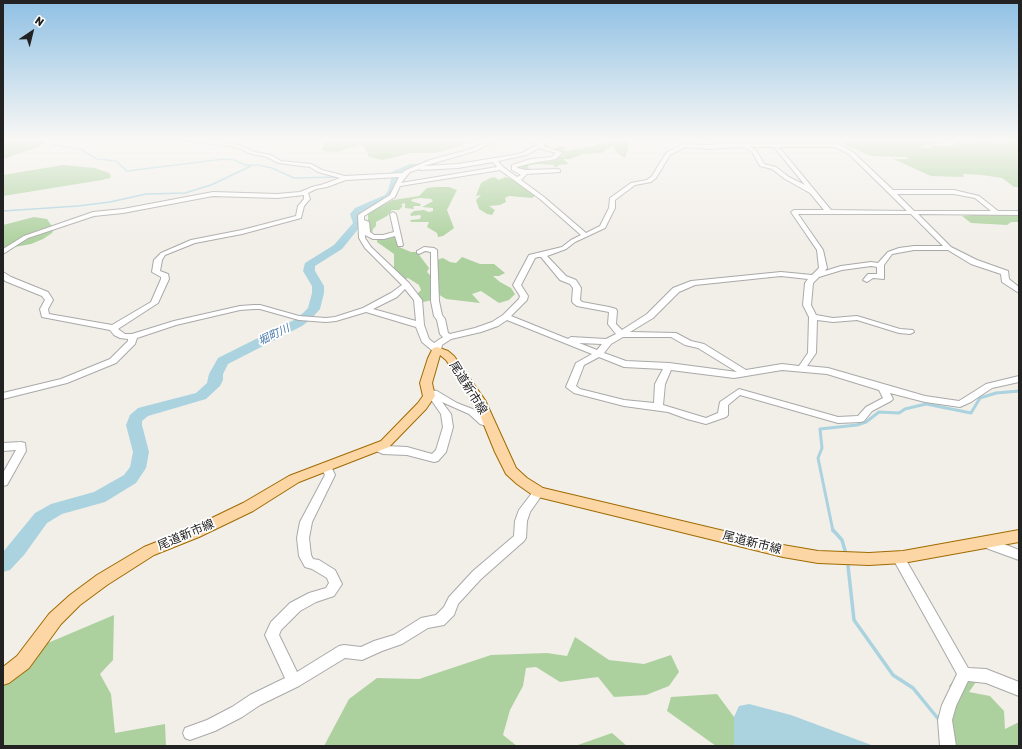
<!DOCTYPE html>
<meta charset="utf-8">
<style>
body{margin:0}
#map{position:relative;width:1022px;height:749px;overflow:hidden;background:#f2efe9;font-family:Rubik,sans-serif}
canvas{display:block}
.frame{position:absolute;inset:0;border:4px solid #222;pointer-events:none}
.north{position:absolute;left:12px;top:12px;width:40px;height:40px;-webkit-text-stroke:3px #fff;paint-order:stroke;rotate:35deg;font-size:11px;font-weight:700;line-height:16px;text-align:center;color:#222}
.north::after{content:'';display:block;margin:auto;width:14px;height:18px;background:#222;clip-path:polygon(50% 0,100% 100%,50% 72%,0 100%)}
</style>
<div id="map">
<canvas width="1022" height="749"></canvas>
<div class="frame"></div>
<div class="north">N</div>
</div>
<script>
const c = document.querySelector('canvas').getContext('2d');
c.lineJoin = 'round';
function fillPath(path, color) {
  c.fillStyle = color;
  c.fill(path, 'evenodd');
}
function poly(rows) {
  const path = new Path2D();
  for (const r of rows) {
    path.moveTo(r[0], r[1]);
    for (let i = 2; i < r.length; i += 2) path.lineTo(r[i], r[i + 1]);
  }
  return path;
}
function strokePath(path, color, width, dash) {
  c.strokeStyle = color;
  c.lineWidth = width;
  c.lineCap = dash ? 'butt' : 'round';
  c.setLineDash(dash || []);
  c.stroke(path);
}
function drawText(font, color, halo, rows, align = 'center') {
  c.font = font + ' Rubik,"Noto Sans JP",sans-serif';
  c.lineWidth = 3.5;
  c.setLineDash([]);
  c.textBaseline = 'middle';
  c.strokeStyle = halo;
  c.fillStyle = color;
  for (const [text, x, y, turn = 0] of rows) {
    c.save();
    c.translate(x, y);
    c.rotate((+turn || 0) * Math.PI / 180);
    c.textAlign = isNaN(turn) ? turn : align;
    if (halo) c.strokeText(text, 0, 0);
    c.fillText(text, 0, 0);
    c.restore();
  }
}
const forest = poly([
 [3,140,46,140,46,142,38,147,3,159],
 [326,140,479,140,436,153,411,153,383,160,369,157,364,146,360,145,337,152,324,151,322,149],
 [606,140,656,140,642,143,635,141,628,143,628,150,625,158,617,153,613,146,601,153,583,154,570,159,563,159,569,164,559,165,555,168,554,165,539,164,529,165,528,168,533,170,526,171,521,168,520,165,534,161,549,162,557,157,566,156,559,155,560,151,553,149,561,146,566,148,563,151,570,150,594,146],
 [844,140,947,140,939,144,924,145,922,148,930,148,935,145,951,146,958,141,1019,140,1019,187,1014,187,1002,178,982,175,963,174,964,177,931,176,893,159,908,159,907,157,871,156,847,146,844,144],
 [63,165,95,168,109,173,111,176,110,178,102,180,3,196,3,175],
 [494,177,499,180,505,177,515,180,536,195,532,198,509,196,505,198,506,202,500,205,489,206,495,210,492,215,487,214,479,209,476,200,481,195,476,196,481,183,488,179],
 [436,187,449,187,457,190,447,210,454,228,450,231,443,236,438,237,437,233,427,227,429,222,411,222,410,220,420,219,421,216,420,215,411,216,410,214,414,211,424,210,429,212,433,211,433,208,422,207,433,201,431,199,420,198,413,199,411,201,421,204,420,206,415,206,413,207,414,209,405,208,405,203,402,204,401,205,403,206,399,210,392,210,387,216,376,222,376,226,373,229,372,234,370,233,368,228,368,213,393,200,419,196,427,188],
 [996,213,1019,214,1019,222,1011,222,1007,225,971,223,962,216],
 [34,217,47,219,54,229,52,233,43,239,31,244,3,249,3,225],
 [393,235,397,238,397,244,399,247,411,252,417,252,429,268,427,272,431,276,433,300,423,302,417,294,421,290,419,285,408,278,403,280,394,271,394,254,377,242,377,239],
 [462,257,480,264,494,264,505,273,499,276,493,276,500,282,511,288,515,294,509,300,499,303,481,291,472,294,480,303,446,299,441,296,437,293,436,264,439,259,443,258,450,262,456,263],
 [114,615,113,660,100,674,111,694,115,733,165,724,166,746,3,746,3,684,43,645],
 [575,637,609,660,644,664,671,655,679,672,669,686,646,695,614,697,598,677,560,682,536,667,526,668,523,686,510,710,503,735,517,746,324,746,349,699,377,678,419,679,491,655,547,653,567,656],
 [957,676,976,682,969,692,990,696,1004,711,1005,729,1019,722,1019,746,951,746,951,720,956,703,949,686],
 [717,694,734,717,734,746,716,746,667,711,671,697],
 [612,733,627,746,575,746]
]);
const water = poly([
 [749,704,791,715,874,746,734,746,734,717,739,706]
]);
const streamFar2 = poly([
 [48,140,51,144,82,150,97,159,116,161,127,171,224,159,234,160,246,165,258,165,272,168,294,178,339,177],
 [388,174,396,173],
 [3,211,78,206,110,202,146,194,185,193,211,185,251,166]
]);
const streamFar1 = poly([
 [833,531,818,458,822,448,820,429,857,425,866,422,879,412,899,413,905,409,926,404,971,413,980,398,996,393,1019,391]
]);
const stream = poly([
 [833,530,842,540,846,554],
 [848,566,854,620,893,675,913,688,940,721]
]);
const river = poly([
 [541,140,551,140,525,156,522,157,518,154,541,140],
 [432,163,435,164,436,166,435,168,411,170,400,174,396,194,391,199,361,212,360,214,363,223,342,249,315,266,315,271,324,286,324,293,320,309,311,319,302,326,228,364,223,374,223,380,220,386,206,399,148,416,142,421,142,425,149,452,146,468,136,483,105,502,62,514,47,523,24,555,10,570,3,572,3,552,35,513,51,504,94,492,124,475,130,467,133,452,126,425,130,415,138,408,196,393,207,383,209,374,218,358,294,320,303,313,308,308,312,293,312,286,303,271,305,263,334,245,353,223,350,214,355,208,385,195,388,191,393,171,410,164,432,163]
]);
const minor = poly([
 [183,140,199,140,236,144,255,152,271,155,281,161,311,164,322,170,345,176,402,173,406,170,430,160,471,149,489,140,496,140,475,151,424,166,458,164,513,155,522,153,539,144,528,140,543,141,552,140,543,146,561,152,562,153,556,159,532,163,517,167,517,168,526,170,558,169,560,170,560,172,527,174,521,180,544,197,586,233,600,226,609,208,610,198,631,183,647,180,652,176,666,153,682,144,708,145,725,143,838,144,853,152,893,190,954,190,979,196,998,211,1019,211,1019,215,918,214,951,247,977,260,1008,271,1009,279,1019,287,1019,293,1002,282,1001,274,971,264,948,250,914,250,892,254,884,265,884,279,873,278,867,282,863,280,868,274,877,274,877,267,871,266,842,270,819,277,813,283,811,305,816,315,833,318,857,316,900,329,913,330,914,332,910,334,899,333,857,320,833,322,817,320,816,353,807,366,828,368,925,396,959,401,986,384,1019,376,1019,382,992,388,971,402,960,407,925,402,890,393,893,399,891,401,872,411,864,421,861,422,838,423,740,395,728,405,728,415,726,417,706,424,687,419,668,412,624,406,574,393,566,387,576,363,592,354,507,320,498,326,481,332,451,339,442,345,441,350,437,353,434,352,422,342,416,327,366,312,336,321,326,322,299,320,260,309,254,309,240,310,176,325,137,338,135,344,116,363,67,383,3,399,3,393,61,379,110,359,128,341,128,339,120,338,114,335,110,330,42,317,40,309,45,300,42,296,5,281,3,278,3,272,11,277,48,292,53,300,48,309,49,314,112,325,151,302,161,279,161,277,152,272,154,260,161,253,191,240,242,230,296,216,298,206,304,199,304,195,277,198,213,196,123,213,94,216,28,238,3,254,3,249,24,236,93,212,123,209,213,192,277,194,300,192,312,187,324,184,340,178,318,172,310,167,278,163,267,157,252,154,235,147,183,140],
 [685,147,708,149,744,147,752,152,760,166,772,169,785,179,810,193,824,210,794,210,791,212,817,250,819,268,812,275,781,272,691,281,673,288,647,314,622,330,616,324,617,311,616,309,609,307,582,302,580,300,581,288,576,280,566,276,547,256,566,249,575,242,605,228,615,208,615,200,635,185,651,182,656,178,670,155,685,147],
 [751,147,774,147,805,185,789,177,776,167,764,164,756,150,751,147],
 [779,147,835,147,849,154,907,211,831,210,779,147],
 [539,148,556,153,552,157,531,159,512,165,512,170,521,175,517,177,503,167,498,161,526,155,539,148],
 [493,162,497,167,401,183,410,172,419,169,421,170,458,168,493,162],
 [500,170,540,199,581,235,571,240,562,247,529,255,513,285,520,296,519,299,503,315,492,322,475,328,450,334,448,333,445,319,442,315,439,301,437,250,434,248,424,247,417,251,417,253,419,254,425,251,431,252,431,301,434,316,437,320,440,334,443,337,434,343,429,339,424,325,422,300,409,283,371,247,365,238,365,235,373,239,384,239,395,236,398,246,402,246,403,245,396,214,393,212,390,214,394,232,383,235,374,235,370,232,369,222,364,220,364,216,395,197,400,186,500,170],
 [399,177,390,195,358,215,359,238,365,248,402,285,391,293,363,308,335,317,326,318,299,316,260,305,254,305,240,306,174,321,132,334,125,334,118,329,158,303,169,279,168,274,160,271,162,260,165,255,195,243,242,234,301,218,304,206,310,199,308,193,316,189,327,187,346,180,399,177],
 [897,194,954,194,975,198,991,211,914,211,897,194],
 [798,214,911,214,943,246,914,246,899,248,888,252,878,263,871,262,841,266,825,271,827,268,823,250,798,214],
 [538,257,541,257,560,280,570,284,573,288,572,301,573,303,577,306,609,312,608,324,616,334,606,339,571,337,568,339,511,316,527,300,528,296,521,285,535,258,538,257],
 [781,276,808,279,805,283,803,305,809,317,808,353,799,366,782,364,746,370,704,344,691,341,676,333,630,332,653,318,679,292,695,285,781,276],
 [405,289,414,300,416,321,373,309,397,297,405,289],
 [623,337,671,337,685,345,698,348,737,372,669,363,626,361,604,353,611,344,623,337],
 [579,343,602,344,597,350,579,343],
 [599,357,624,367,663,369,655,384,654,403,624,400,580,389,576,386,584,365,599,357],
 [671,370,734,378,782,370,827,374,879,390,883,398,866,407,858,416,838,417,739,389,720,402,718,413,706,418,663,405,665,384,671,370],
 [428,390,437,391,457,403,475,410,494,424,492,426,489,427,480,424,469,414,442,402,451,414,453,427,446,452,438,461,434,462,407,455,383,454,374,450,373,447,374,444,378,443,385,446,407,447,432,454,436,450,443,427,441,414,432,401,423,393,428,390],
 [21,442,25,443,26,451,7,485,3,486,3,473,16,450,3,451,3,443,21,442],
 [326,463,330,464,335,475,312,522,309,538,311,555,313,559,319,560,335,570,342,584,334,596,316,602,300,611,281,630,279,635,297,672,339,646,344,645,361,647,374,641,394,635,421,618,436,615,444,607,449,597,473,571,514,536,515,521,519,510,535,489,539,488,543,489,544,492,530,512,527,521,526,538,524,541,481,579,458,604,454,615,444,625,428,628,402,644,382,651,362,660,345,658,299,686,260,705,242,717,215,731,190,740,185,738,183,733,185,728,207,720,232,707,250,695,285,678,265,635,271,622,290,603,309,593,326,588,329,583,327,578,312,569,305,567,299,556,297,538,300,522,325,475,321,467,322,464,326,463],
 [986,537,1019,550,1019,560,986,548,980,542,982,539,986,537],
 [898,552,902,553,968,668,986,669,1019,682,1019,696,986,683,968,681,956,706,952,720,956,746,940,746,938,720,942,705,957,674,892,557,894,553,898,552]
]);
const major = poly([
 [437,347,448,351,454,356,485,400,516,468,527,478,543,488,783,545,818,551,869,553,903,551,1019,530,1019,542,903,563,869,565,818,563,783,557,534,496,517,484,506,474,495,452,475,403,446,360,440,355,432,383,435,396,426,409,389,447,299,482,253,511,199,537,154,555,107,585,80,605,61,624,29,668,9,683,3,685,3,667,17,656,49,614,70,595,97,575,144,547,189,529,243,503,289,476,381,441,418,403,423,396,420,383,428,358,433,348,437,347]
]);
const waterNames = [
 ["堀町川",274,335,-26]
];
const nearStreetnames = [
 ["尾道新市線",468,388,58],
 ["尾道新市線",186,535,-23],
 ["尾道新市線",752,543,14]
];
fillPath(forest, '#add19e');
fillPath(water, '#aad3df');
strokePath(streamFar2, '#aad3df', 1.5);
strokePath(streamFar1, '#aad3df', 3);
strokePath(stream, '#aad3df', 3.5);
fillPath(river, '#aad3df');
strokePath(minor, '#a9a9a9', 2);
strokePath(major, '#a06b00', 2);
fillPath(minor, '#fff');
fillPath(major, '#fcd6a4');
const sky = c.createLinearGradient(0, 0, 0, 245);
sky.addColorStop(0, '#8fc0e4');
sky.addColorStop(0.57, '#f9f8f5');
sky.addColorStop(1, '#f9f8f500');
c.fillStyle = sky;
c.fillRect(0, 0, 1022, 245);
drawText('italic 11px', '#4a7aab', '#fff', waterNames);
drawText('12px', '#222', '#fff', nearStreetnames);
</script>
